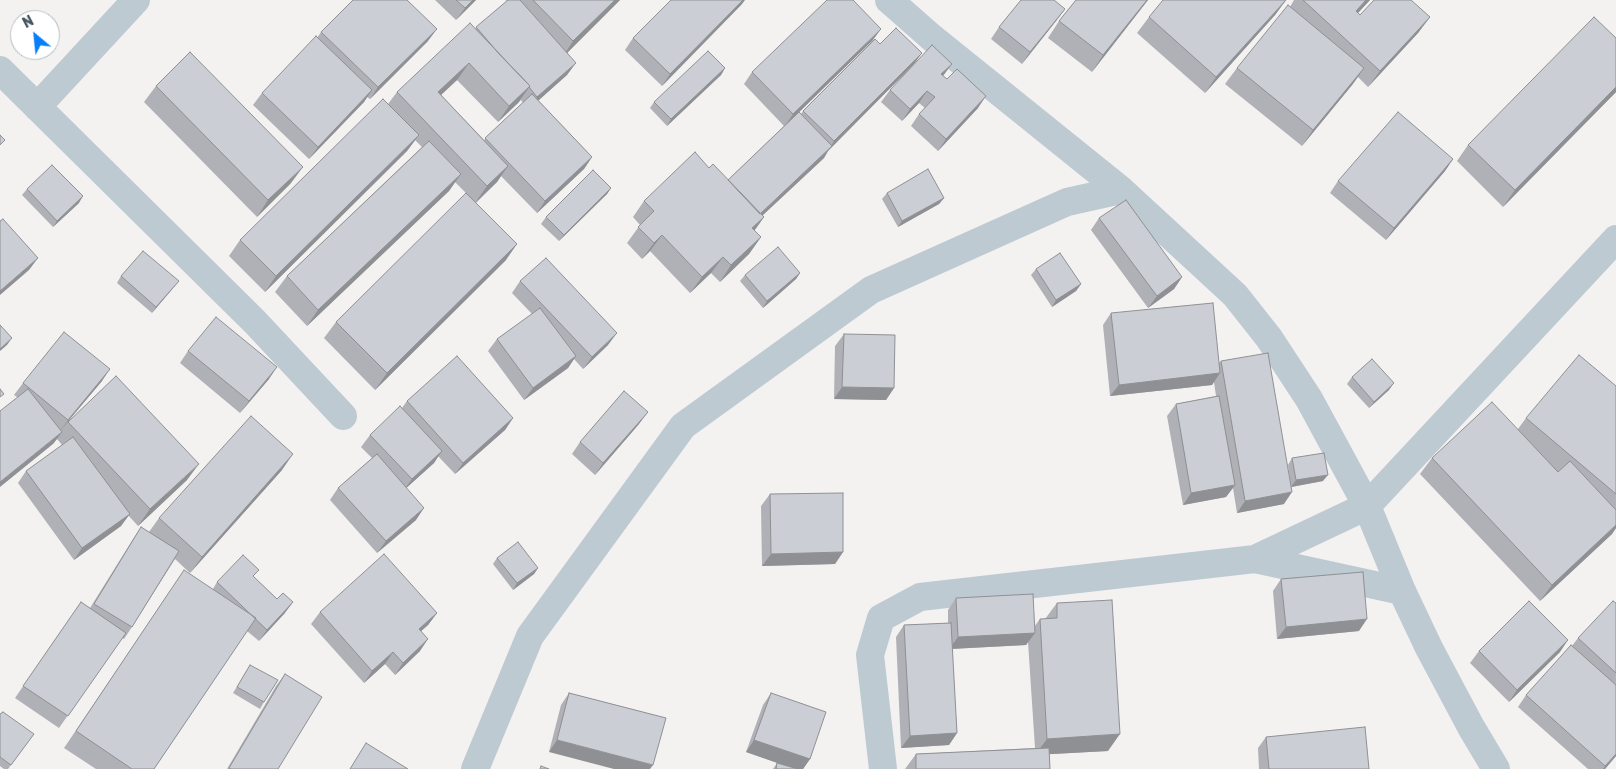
<!DOCTYPE html>
<style>
body{margin:0}
#map{position:relative;width:1616px;height:769px;overflow:hidden;background:#f4f1f1;font-family:Rubik,sans-serif}
canvas{display:block}
.north{position:absolute;left:10px;top:10px;width:50px;height:50px;box-sizing:border-box;background:#fff;border:1px solid #b5bbc0;border-radius:50%;rotate:332deg;font-size:14px;font-weight:700;line-height:20px;text-align:center;color:#475661}
.north::after{content:'';display:block;margin:auto;width:18px;height:22px;background:#087ff7;clip-path:polygon(50% 0,100% 100%,50% 72%,0 100%)}
</style>
<div id="map">
<canvas width="1616" height="769"></canvas>
<div class="north">N</div>
</div>
<script>
const c = document.querySelector('canvas').getContext('2d');
c.lineJoin = 'round';
function poly(rows) {
  const path = new Path2D();
  for (const r of rows) {
    path.moveTo(r[0], r[1]);
    for (let i = 2; i < r.length; i += 2) path.lineTo(r[i], r[i + 1]);
  }
  return path;
}
function strokePath(path, color, width, dash) {
  c.strokeStyle = color;
  c.lineWidth = width;
  c.lineCap = dash ? 'butt' : 'round';
  c.setLineDash(dash || []);
  c.stroke(path);
}
function fillPath(path, color) {
  c.fillStyle = color;
  c.fill(path, 'evenodd');
}
const minor = poly([
 [889,0,931,37,1121,190,1235,295,1269,338,1309,399,1367,506,1402,591,1429,648,1471,727,1496,769],
 [0,70,255,322,343,416],
 [37,107,136,0],
 [1255,559,1367,506,1616,239],
 [475,769,530,636,683,426,871,290,1067,202,1121,190],
 [883,769,870,655,881,618,920,597,1255,559,1402,591]
]);
const wall = poly([
 [435,0,476,0,456,20],
 [505,0,620,0,567,53,567,75,538,100,592,157,584,169,537,213,501,176,497,182,476,203,506,260,375,390,324,338,336,322,469,196,455,182,449,191,307,326,275,292,287,276,422,147,415,140,407,151,265,292,229,256,240,240,388,104,397,92,475,29,507,1],
 [457,80,498,122,518,103,521,100,523,103,484,140,441,95],
 [1076,0,1148,0,1092,72,1048,38,1059,21],
 [1286,0,1275,15,1205,93,1137,33,1149,17],
 [1294,0,1370,0,1358,13,1360,15,1430,17,1418,33,1368,87,1358,77,1302,146,1225,84,1237,68,1290,7],
 [742,4,662,86,625,50,633,38],
 [1065,9,1056,21,1022,64,991,39,999,27],
 [321,32,428,41,370,99,367,97,364,102,309,159,253,105,262,93,317,38],
 [1616,38,1616,92,1503,207,1457,161,1468,145],
 [873,40,799,112,801,114,803,111,880,44,914,64,828,151,824,158,762,216,764,217,754,231,761,237,749,254,720,282,711,273,690,293,650,251,642,259,627,243,640,225,633,217,644,201,709,168,728,180,784,126,744,84,752,72],
 [725,68,721,75,667,126,650,108,654,102],
 [943,76,978,108,938,151,911,126,919,114,925,108,919,103,902,121,881,102,890,90],
 [156,86,291,183,257,217,144,102],
 [1453,159,1445,171,1386,240,1330,193,1338,181],
 [611,188,607,194,559,241,541,224,546,217],
 [27,189,79,203,53,227,22,195],
 [887,193,944,198,939,204,898,227,882,199],
 [1099,218,1182,277,1174,289,1148,308,1091,230],
 [1036,269,1081,284,1076,291,1052,307,1031,275],
 [800,273,796,279,763,308,740,281,745,275],
 [121,276,179,281,174,287,152,313,117,283],
 [520,281,608,345,583,369,574,359,568,368,524,400,488,351,497,339,532,314,512,293],
 [1111,313,1219,363,1221,361,1284,504,1237,513,1233,488,1226,497,1183,505,1167,416,1176,404,1216,396,1214,382,1212,385,1110,396,1103,325],
 [844,334,894,388,886,400,834,399,835,346],
 [188,351,269,379,240,413,180,363],
 [1352,377,1389,390,1369,408,1347,384],
 [102,381,69,420,187,480,138,526,128,515,121,526,74,560,18,483,26,471,62,445,57,439,53,444,17,397,14,395,23,383],
 [1616,386,1616,528,1612,534,1540,601,1420,474,1432,458,1518,429,1526,418],
 [407,401,513,418,505,430,455,474,438,456,434,463,406,488,416,520,377,553,330,500,338,488,372,458,361,447,370,435,402,408],
 [639,424,595,475,572,454,580,442],
 [1292,458,1323,481,1291,487,1288,465],
 [282,470,190,573,175,559,132,627,124,639,122,638,59,728,15,698,81,602,90,608,133,539,141,527,149,532,159,518],
 [770,494,843,552,835,564,762,566,761,506],
 [497,558,538,568,534,574,513,590,493,564],
 [254,577,277,599,293,602,284,614,259,641,247,631,154,769,96,769,64,748,173,587,213,589,217,582],
 [1281,579,1359,631,1277,639,1273,591],
 [956,598,1034,627,1040,619,1045,619,1057,603,1108,751,1049,754,1050,769,905,769,916,754,1035,748,1028,642,1026,645,952,649,957,733,949,745,901,748,896,637,904,625,948,623,948,610],
 [1616,603,1616,756,1605,769,1588,769,1518,707,1526,695,1572,646,1578,638],
 [320,612,437,613,428,625,421,631,420,651,395,675,385,664,364,683,311,624],
 [1479,651,1560,652,1509,702,1470,663],
 [250,665,264,702,260,709,233,693],
 [285,674,278,769,227,769,276,686],
 [569,693,666,718,549,752,561,705],
 [771,693,810,759,803,769,773,769,777,763,783,765,746,752,763,705],
 [0,714,34,734,8,769,4,769,0,766],
 [1266,737,1369,769,1259,769,1258,748]
]);
const shadedWall = poly([
 [473,0,476,0,456,20,465,8],
 [615,0,620,0,562,58,573,41],
 [743,0,745,0,742,4,662,86,670,74],
 [1147,0,1148,0,1092,72,1103,55],
 [1286,0,1275,15,1205,93,1216,77],
 [1366,0,1370,0,1345,27,1356,11],
 [1065,9,1056,21,1022,64,1030,52],
 [1430,17,1418,33,1368,87,1380,71],
 [437,29,428,41,370,99,378,87],
 [881,29,873,40,785,126,793,114],
 [922,53,914,64,828,151,824,158,750,227,759,215,830,148,834,141],
 [469,63,457,80,427,108,438,92],
 [576,63,567,75,529,109,537,97],
 [952,64,943,76,933,86,941,74],
 [725,68,721,75,667,126,671,119],
 [1364,68,1353,84,1302,146,1313,130],
 [530,86,518,103,498,122,509,106],
 [1616,87,1616,92,1503,207,1515,190],
 [372,90,364,102,309,159,318,147],
 [927,91,919,103,902,121,910,109],
 [986,96,978,108,938,151,946,139],
 [419,135,407,151,265,292,276,276],
 [592,157,584,169,537,213,545,201],
 [1453,159,1445,171,1386,240,1394,228],
 [508,166,497,182,475,203,487,186],
 [303,167,291,183,257,217,268,200],
 [461,174,449,191,307,326,318,310],
 [611,188,607,194,559,241,564,235],
 [83,196,79,203,53,227,57,221],
 [944,198,939,204,898,227,902,221],
 [764,217,752,234,752,228],
 [662,235,650,251,642,259,654,243],
 [761,237,749,254,720,282,731,265],
 [517,244,506,260,375,390,387,373],
 [723,257,711,273,690,293,702,277],
 [38,258,29,270,0,295,0,291],
 [800,273,796,279,763,308,767,301],
 [1182,277,1174,289,1148,308,1157,296],
 [179,281,174,287,152,313,156,307],
 [1081,284,1076,291,1052,307,1056,300],
 [617,333,608,345,583,369,592,357],
 [12,338,7,345,0,351,0,349],
 [576,356,568,368,524,400,533,388],
 [277,367,269,379,240,413,249,401],
 [110,369,102,381,60,431,68,420],
 [1220,373,1212,385,1110,396,1119,385],
 [1394,383,1389,390,1369,408,1374,402],
 [842,387,894,388,886,400,834,399],
 [648,412,639,424,595,475,603,463],
 [513,418,505,430,455,474,463,463],
 [62,432,53,444,0,487,0,482],
 [442,451,434,463,403,491,412,479],
 [293,454,282,470,190,573,202,557],
 [199,464,187,480,138,526,150,509],
 [1328,475,1323,481,1291,487,1296,480],
 [1235,485,1226,497,1183,505,1191,493],
 [1292,492,1284,504,1237,513,1245,501],
 [424,508,416,520,377,553,386,541],
 [130,514,121,526,74,560,82,548],
 [1616,525,1616,528,1612,534,1540,601,1552,585],
 [843,552,835,564,762,566,771,554],
 [538,568,534,574,513,590,517,583],
 [293,602,284,614,259,641,267,630],
 [437,613,428,625,410,641,419,629],
 [1367,619,1359,631,1277,639,1286,627],
 [1035,633,1026,645,949,649,958,637],
 [428,639,420,651,395,675,403,663],
 [1568,640,1560,652,1509,702,1517,690],
 [393,652,385,664,364,683,372,671],
 [957,733,949,745,901,748,910,736],
 [1120,734,1108,751,1035,755,1047,739],
 [557,740,653,765,650,769,614,769,549,752],
 [754,740,810,759,803,769,795,769,746,752],
 [1616,754,1616,756,1605,769,1603,769]
]);
const building = poly([
 [353,0,407,0,437,29,378,87,321,32,353,0],
 [456,0,473,0,465,8,456,0],
 [508,0,520,0,576,63,537,97,529,87,530,86,501,56,476,27,508,0],
 [533,0,615,0,573,41,533,0],
 [671,0,743,0,670,74,633,38,671,0],
 [827,0,853,0,881,29,793,114,752,72,827,0],
 [1021,0,1054,0,1065,9,1030,52,999,27,1021,0],
 [1076,0,1147,0,1103,55,1059,21,1076,0],
 [1163,0,1286,0,1216,77,1149,17,1163,0],
 [1303,0,1366,0,1356,11,1360,15,1374,0,1411,0,1430,17,1380,71,1303,0],
 [1288,5,1364,68,1313,130,1237,68,1288,5],
 [1594,17,1616,38,1616,87,1515,190,1468,145,1594,17],
 [470,23,530,86,509,106,469,63,438,92,508,166,487,186,397,92,470,23],
 [896,28,922,53,834,141,803,111,875,39,880,44,896,28],
 [316,36,372,90,318,147,262,93,316,36],
 [932,45,952,64,941,74,947,79,957,69,986,96,946,139,919,114,935,97,927,91,910,109,890,90,932,45],
 [708,51,725,68,671,119,654,102,708,51],
 [190,52,303,167,268,200,156,86,190,52],
 [532,94,592,157,545,201,485,138,532,94],
 [383,99,419,135,276,276,240,240,383,99],
 [799,112,832,146,760,214,728,180,799,112],
 [1398,112,1453,159,1394,228,1338,181,1398,112],
 [0,135,5,140,0,145,0,135],
 [429,141,461,174,318,310,287,276,429,141],
 [695,152,709,168,713,164,764,217,752,228,761,237,731,265,723,257,702,277,662,235,654,243,638,227,654,211,644,201,695,152],
 [52,165,83,196,57,221,27,189,52,165],
 [928,169,944,198,902,221,887,193,928,169],
 [593,170,611,188,564,235,546,217,593,170],
 [466,193,517,244,387,373,336,322,466,193],
 [1126,200,1182,277,1157,296,1099,218,1126,200],
 [3,219,38,258,0,291,0,221,3,219],
 [778,247,800,273,767,301,745,275,778,247],
 [143,251,179,281,156,307,121,276,143,251],
 [1060,253,1081,284,1056,300,1036,269,1060,253],
 [546,258,617,333,592,357,520,281,546,258],
 [1213,303,1220,373,1119,385,1111,313,1213,303],
 [540,308,576,356,533,388,497,339,540,308],
 [216,317,277,367,249,401,188,351,216,317],
 [0,325,12,338,0,349,0,325],
 [64,332,110,369,68,420,23,383,64,332],
 [844,334,895,335,894,388,842,387,844,334],
 [1268,353,1292,492,1245,501,1221,361,1268,353],
 [1579,355,1616,386,1616,494,1526,418,1579,355],
 [457,356,513,418,463,463,407,401,457,356],
 [1372,359,1394,383,1374,402,1352,377,1372,359],
 [116,376,199,464,150,509,68,422,116,376],
 [0,389,4,394,0,397,0,389],
 [28,389,62,432,0,482,0,411,28,389],
 [624,391,648,412,603,463,580,442,624,391],
 [1219,396,1235,485,1191,493,1176,404,1219,396],
 [1492,402,1558,472,1570,461,1616,510,1616,525,1552,585,1432,458,1492,402],
 [400,406,442,451,412,479,370,435,400,406],
 [251,416,293,454,202,557,159,518,251,416],
 [73,437,130,514,82,548,26,471,73,437],
 [1324,453,1328,475,1296,480,1292,458,1324,453],
 [377,454,424,508,386,541,338,488,377,454],
 [843,493,843,552,771,554,770,494,843,493],
 [141,527,179,551,132,627,94,604,141,527],
 [518,542,538,568,517,583,497,558,518,542],
 [384,554,437,613,419,629,428,639,403,663,393,652,372,671,320,612,384,554],
 [243,555,259,570,253,576,277,599,283,593,293,602,267,630,217,582,243,555],
 [184,570,256,618,154,769,132,769,76,731,184,570],
 [1363,572,1367,619,1286,627,1281,579,1363,572],
 [1033,594,1035,633,958,637,956,598,1033,594],
 [1112,600,1120,734,1047,739,1040,619,1057,618,1057,603,1112,600],
 [1529,601,1568,640,1517,690,1479,651,1529,601],
 [1613,601,1616,603,1616,673,1578,638,1613,601],
 [81,602,126,633,68,716,23,686,81,602],
 [951,623,957,733,910,736,904,625,951,623],
 [1571,645,1616,685,1616,754,1605,766,1526,695,1571,645],
 [250,665,278,680,264,702,237,687,250,665],
 [285,674,322,697,278,769,231,769,229,768,285,674],
 [569,693,666,718,653,765,557,740,569,693],
 [771,693,826,712,810,759,754,740,771,693],
 [3,712,34,734,11,765,0,757,0,714,3,712],
 [1365,727,1369,769,1269,769,1266,737,1365,727],
 [366,743,408,769,350,769,366,743],
 [1049,748,1050,769,916,769,916,754,1049,748],
 [777,763,798,769,776,769,777,763],
 [541,766,549,769,540,769,541,766]
]);
strokePath(minor, '#becad2', 28);
fillPath(wall, '#afb1b6');
fillPath(shadedWall, '#8e9094');
fillPath(building, '#cbced4');
strokePath(building, '#8e9094', 1);
</script>
